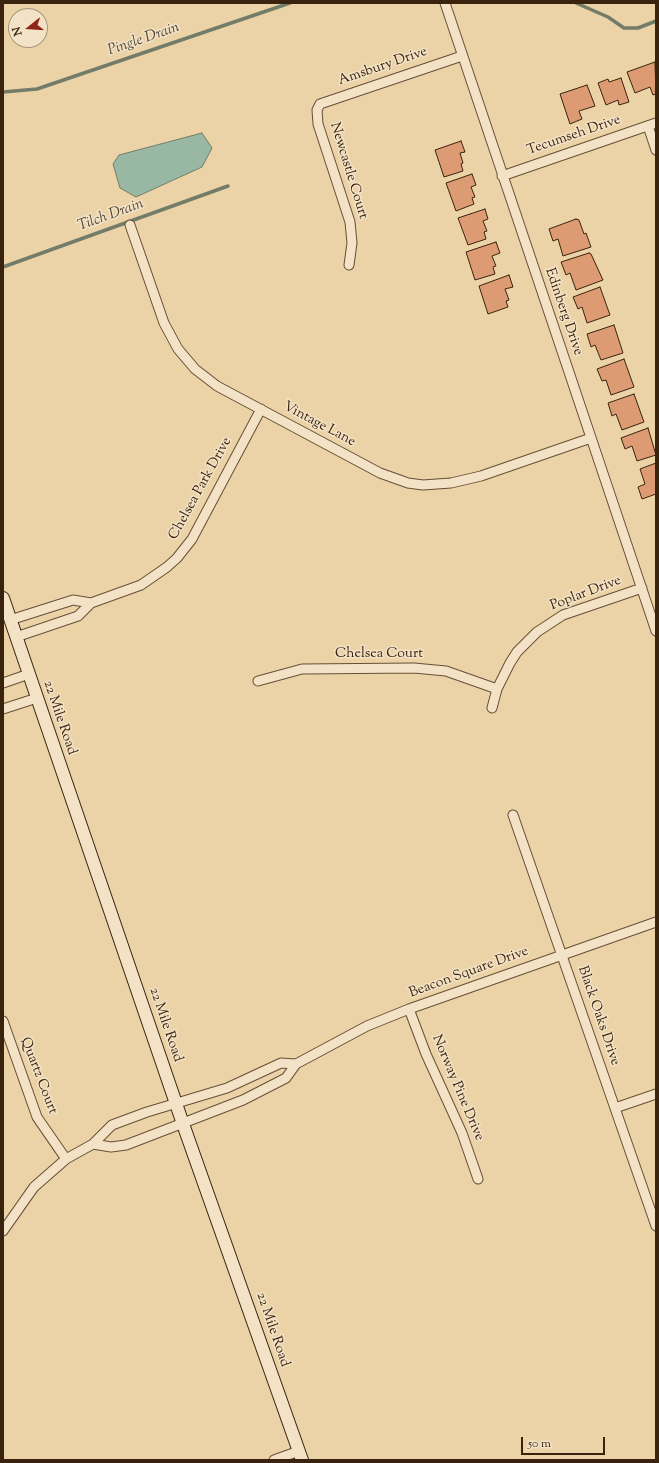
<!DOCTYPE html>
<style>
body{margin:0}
#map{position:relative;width:659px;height:1463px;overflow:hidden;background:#ecd3a7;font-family:"Sorts Mill Goudy",serif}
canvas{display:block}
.frame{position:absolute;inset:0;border:4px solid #39230f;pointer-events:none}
.north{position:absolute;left:8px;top:8px;width:40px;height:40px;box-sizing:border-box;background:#f3e2c6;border:1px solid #a9967d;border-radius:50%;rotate:253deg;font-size:11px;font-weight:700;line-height:16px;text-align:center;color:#39230f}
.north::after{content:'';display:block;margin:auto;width:14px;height:18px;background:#8f2418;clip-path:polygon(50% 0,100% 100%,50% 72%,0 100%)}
.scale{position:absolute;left:521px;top:1437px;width:84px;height:18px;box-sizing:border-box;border:2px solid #39230f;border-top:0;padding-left:5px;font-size:12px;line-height:14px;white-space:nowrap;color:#39230f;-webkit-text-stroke:3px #f3e2c6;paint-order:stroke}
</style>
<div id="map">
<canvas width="659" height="1463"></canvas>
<div class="frame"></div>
<div class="north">N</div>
<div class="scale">50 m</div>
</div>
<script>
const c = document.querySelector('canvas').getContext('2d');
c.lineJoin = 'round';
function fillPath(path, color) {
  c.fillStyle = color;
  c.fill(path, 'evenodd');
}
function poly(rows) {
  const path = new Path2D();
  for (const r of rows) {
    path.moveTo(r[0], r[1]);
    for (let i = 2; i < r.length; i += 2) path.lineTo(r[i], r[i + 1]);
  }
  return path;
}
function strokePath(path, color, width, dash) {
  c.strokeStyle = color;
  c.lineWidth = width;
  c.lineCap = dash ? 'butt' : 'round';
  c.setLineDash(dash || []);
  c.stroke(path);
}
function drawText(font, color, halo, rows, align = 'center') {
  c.font = font + ' "Sorts Mill Goudy",serif';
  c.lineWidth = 3;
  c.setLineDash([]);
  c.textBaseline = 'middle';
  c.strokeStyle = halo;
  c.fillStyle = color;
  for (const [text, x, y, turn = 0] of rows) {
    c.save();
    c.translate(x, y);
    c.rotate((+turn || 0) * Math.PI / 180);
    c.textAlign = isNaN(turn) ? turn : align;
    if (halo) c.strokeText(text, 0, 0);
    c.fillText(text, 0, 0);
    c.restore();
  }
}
const water = poly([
 [202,133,212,148,202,167,136,197,120,188,113,164,119,155,202,133]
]);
const stream = poly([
 [576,3,608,17,624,28,638,28,656,21],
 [3,92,37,89,290,3],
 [3,267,228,186]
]);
const building = poly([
 [655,62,656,94,653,95,650,87,635,93,627,72,655,62],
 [621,78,629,102,619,105,618,100,606,105,598,83,608,79,609,82,621,78],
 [587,85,595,106,579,111,582,119,570,124,560,94,587,85],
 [461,141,465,152,460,153,463,163,461,164,463,171,444,177,435,150,461,141],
 [472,174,476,185,471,187,475,197,472,198,474,204,456,211,446,183,472,174],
 [485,209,488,219,483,221,487,231,484,232,486,239,468,245,458,218,485,209],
 [576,219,579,220,584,234,586,233,591,247,563,256,558,239,553,241,549,229,576,219],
 [496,242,500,253,492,256,496,266,493,267,495,274,475,280,466,252,496,242],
 [589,253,591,254,603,280,576,290,570,273,566,275,561,262,589,253],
 [509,275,513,287,505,289,509,300,506,301,508,307,488,314,479,286,509,275],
 [600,287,610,315,587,323,582,307,578,309,573,297,600,287],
 [614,325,623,353,601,360,595,345,591,347,587,334,614,325],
 [624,359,634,387,611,395,606,380,602,381,597,369,624,359],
 [634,394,644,422,622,430,616,414,612,416,608,403,634,394],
 [648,428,656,455,637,461,632,446,625,449,621,438,648,428],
 [656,463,656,494,642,499,638,487,645,484,640,469,656,463]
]);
const street = poly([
 [445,3,656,631],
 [648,126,656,150],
 [502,176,656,123],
 [130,225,164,323,178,349,195,369,217,386,380,473,408,483,423,485,451,483,481,476,591,438],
 [349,265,352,243,350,222,318,124,317,110,320,104,462,56],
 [10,620,73,600,91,603],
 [16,637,78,616,91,603,141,585,167,567,177,558,192,539,261,409],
 [258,681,302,669,414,668,446,671,497,689],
 [3,683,29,674],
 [492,708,497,689,510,663,517,652,537,632,563,615,642,588],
 [3,709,37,698],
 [513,815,656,1226],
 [409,1009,426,1054,462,1133,478,1179],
 [3,1021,37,1117,66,1159],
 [615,1108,656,1094],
 [93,1144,111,1147,126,1145,243,1100,286,1078,296,1064,367,1026,409,1009,656,922],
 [3,1231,34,1187,66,1159,93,1144,112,1125,147,1112,227,1088,281,1063,296,1064],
 [274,1460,299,1451]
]);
const secondary = poly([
 [3,598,183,1124,302,1460]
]);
const streetNames = [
 ["Amsbury Drive",383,67,-19],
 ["Tecumseh Drive",574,136,-19],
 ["Newcastle Court",348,171,73],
 ["Edinberg Drive",563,312,71],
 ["Vintage Lane",319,425,28],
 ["Chelsea Park Drive",201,489,-61],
 ["Poplar Drive",586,594,-21],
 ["Chelsea Court",379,655],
 ["22 Mile Road",59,718,71],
 ["Beacon Square Drive",469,973,-20],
 ["Black Oaks Drive",598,1016,71],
 ["22 Mile Road",165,1025,71],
 ["Quartz Court",38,1076,69],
 ["Norway Pine Drive",457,1088,67],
 ["22 Mile Road",272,1330,71]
];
const waterNames = [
 ["Pingle Drain",144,40,-19],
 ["Tilch Drain",111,216,-20]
];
fillPath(water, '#99b8a3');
strokePath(water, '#737c68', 1);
strokePath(stream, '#737c68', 3.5);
fillPath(building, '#dc9b72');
strokePath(building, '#39230f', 1);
strokePath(street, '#664f35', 11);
strokePath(secondary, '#39230f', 14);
strokePath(street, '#f3e2c6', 9);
strokePath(secondary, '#f3e2c6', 12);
drawText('14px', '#39230f', '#f3e2c6', streetNames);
drawText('italic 15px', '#514834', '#f3e2c6', waterNames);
</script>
